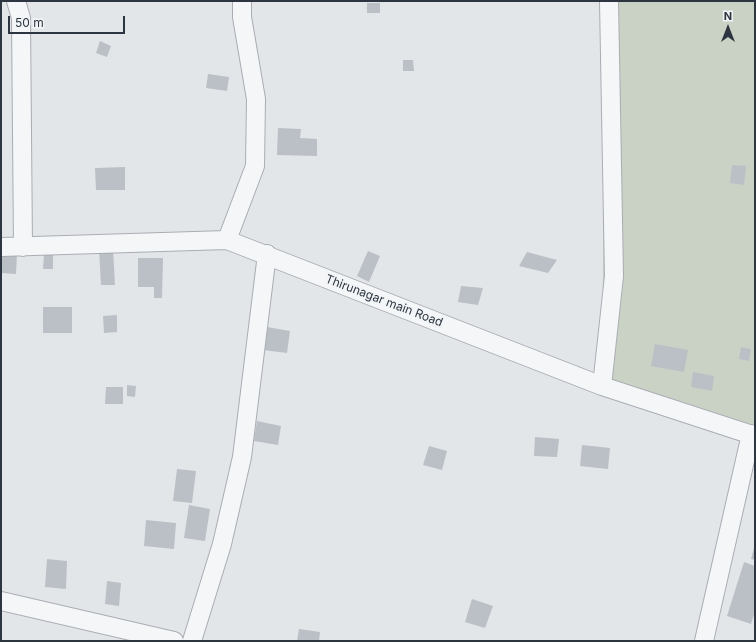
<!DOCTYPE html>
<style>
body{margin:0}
#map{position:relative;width:756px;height:642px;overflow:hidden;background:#e3e6e9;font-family:Inter,sans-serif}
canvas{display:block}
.frame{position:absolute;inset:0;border:2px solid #2d3540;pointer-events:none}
.north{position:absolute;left:708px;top:8px;width:40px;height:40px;-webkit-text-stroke:3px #f2f5f7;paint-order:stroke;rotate:0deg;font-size:11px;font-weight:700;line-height:16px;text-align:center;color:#2d3540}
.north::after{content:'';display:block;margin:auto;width:14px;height:18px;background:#2d3540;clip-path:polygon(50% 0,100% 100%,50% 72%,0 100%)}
.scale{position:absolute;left:8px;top:16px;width:117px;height:18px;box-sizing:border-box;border:2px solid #2d3540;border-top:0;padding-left:5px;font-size:12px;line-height:14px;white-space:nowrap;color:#2d3540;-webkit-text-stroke:3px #f2f5f7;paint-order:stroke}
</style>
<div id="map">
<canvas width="756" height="642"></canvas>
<div class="frame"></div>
<div class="north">N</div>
<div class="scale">50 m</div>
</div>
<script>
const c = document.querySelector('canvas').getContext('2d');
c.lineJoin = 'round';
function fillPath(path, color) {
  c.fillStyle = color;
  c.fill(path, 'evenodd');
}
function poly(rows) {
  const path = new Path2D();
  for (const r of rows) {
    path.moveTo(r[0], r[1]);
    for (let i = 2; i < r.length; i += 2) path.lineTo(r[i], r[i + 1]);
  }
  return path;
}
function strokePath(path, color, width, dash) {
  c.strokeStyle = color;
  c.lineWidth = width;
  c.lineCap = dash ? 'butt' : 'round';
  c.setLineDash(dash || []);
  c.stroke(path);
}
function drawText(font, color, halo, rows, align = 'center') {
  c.font = font + ' Inter,sans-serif';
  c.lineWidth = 4;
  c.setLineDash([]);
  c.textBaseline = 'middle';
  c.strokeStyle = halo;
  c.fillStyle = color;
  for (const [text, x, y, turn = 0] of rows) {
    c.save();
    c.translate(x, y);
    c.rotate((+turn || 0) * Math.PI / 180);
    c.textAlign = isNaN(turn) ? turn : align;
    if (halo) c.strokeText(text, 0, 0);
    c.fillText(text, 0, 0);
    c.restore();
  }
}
const green = poly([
 [605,1,755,1,755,445,602,386]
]);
const building = poly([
 [367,3,380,3,380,13,367,13],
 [100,41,111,46,107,57,96,53],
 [403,60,413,60,414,71,403,71],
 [208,74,229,77,227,91,206,88],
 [278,128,301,129,300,138,317,139,317,156,277,155],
 [732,165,746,166,744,185,730,183],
 [125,167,125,190,96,190,95,168],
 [99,249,113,249,115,285,101,285],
 [368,251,380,256,369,282,357,276],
 [527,252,557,260,548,273,519,266],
 [1,253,17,254,16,274,1,273],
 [44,254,53,255,53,269,43,269],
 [138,258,163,258,162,298,154,298,154,287,138,287],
 [461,286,483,288,478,305,458,302],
 [43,307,72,307,72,333,43,333],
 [117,315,117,332,104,333,103,316],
 [267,327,290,331,287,353,263,350],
 [655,344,688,350,684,372,651,366],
 [741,347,751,349,749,361,739,359],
 [693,372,714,376,712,391,691,387],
 [127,385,136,386,135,397,127,396],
 [106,387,123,387,123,404,105,404],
 [257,421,281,426,278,445,254,441],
 [535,437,559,439,557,457,534,456],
 [582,445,610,448,608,469,580,466],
 [429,446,447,451,442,470,423,465],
 [177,469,196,471,192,503,173,501],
 [189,505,210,509,205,541,184,538],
 [146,520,176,523,174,549,144,546],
 [755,544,755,560,751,559],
 [47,559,67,561,66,589,45,587],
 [744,562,755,566,755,611,751,624,727,616],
 [107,581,121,583,119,606,105,604],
 [472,599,493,606,485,628,465,622],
 [299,629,320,632,319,641,297,641]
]);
const minor = poly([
 [16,1,21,18,23,247],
 [227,240,255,166,256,99,242,17,242,1],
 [1,247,227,240,602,386,755,436],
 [602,386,614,276,609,1],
 [1,601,174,641],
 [192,641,222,544,242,457,267,254],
 [704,641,751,434]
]);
const streetNames = [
 ["Thirunagar main Road",384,301,21]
];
fillPath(green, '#cad2c5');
fillPath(building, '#bbc0c6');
strokePath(minor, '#a9adb3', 20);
strokePath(minor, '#f5f6f8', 18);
drawText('12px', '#2d3540', '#f2f5f7', streetNames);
</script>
